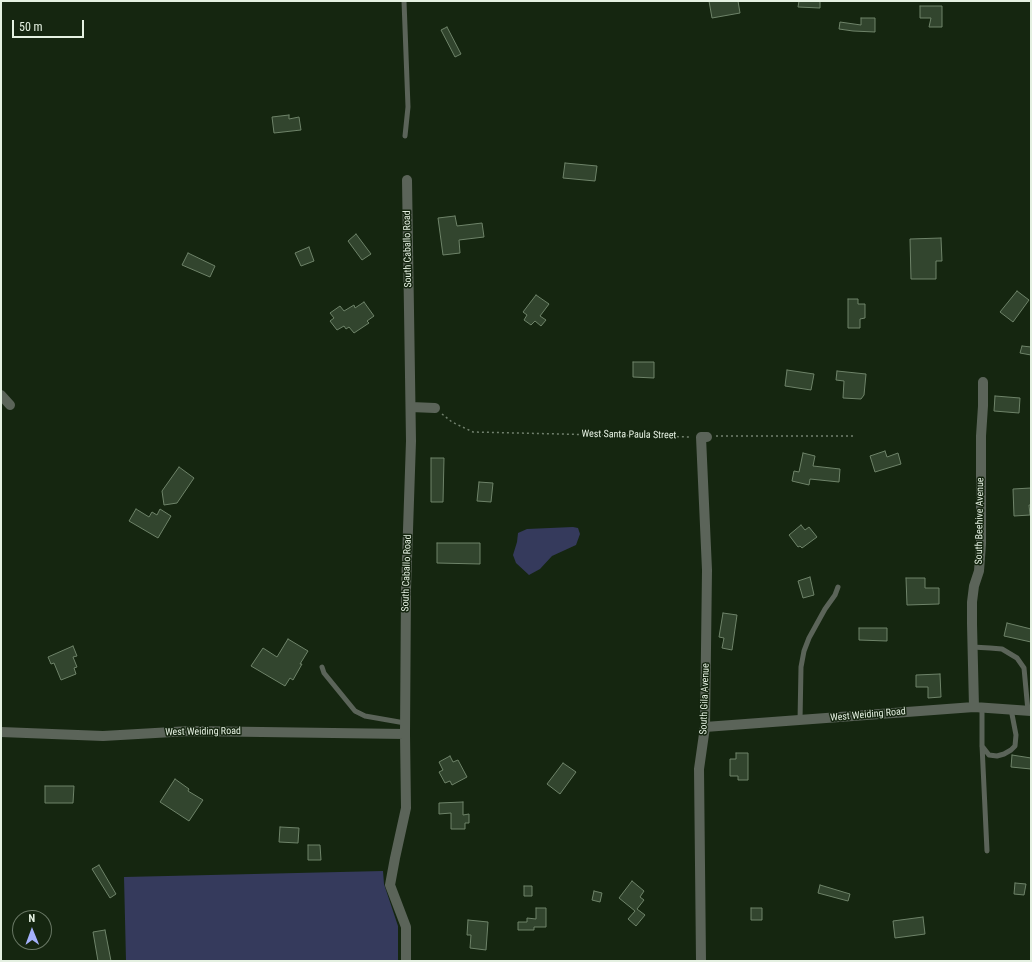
<!DOCTYPE html>
<style>
body{margin:0}
#map{position:relative;width:1032px;height:962px;overflow:hidden;background:#152610;font-family:"Roboto Condensed",sans-serif}
canvas{display:block}
.frame{position:absolute;inset:0;border:2px solid #e4f0e1;pointer-events:none}
.north{position:absolute;left:12px;top:910px;width:40px;height:40px;box-sizing:border-box;background:#152610;border:1px solid #687764;border-radius:50%;rotate:359deg;font-size:11px;font-weight:700;line-height:16px;text-align:center;color:#e4f0e1}
.north::after{content:'';display:block;margin:auto;width:14px;height:18px;background:#a4b1fc;clip-path:polygon(50% 0,100% 100%,50% 72%,0 100%)}
.scale{position:absolute;left:12px;top:20px;width:72px;height:18px;box-sizing:border-box;border:2px solid #e4f0e1;border-top:0;padding-left:5px;font-size:12px;line-height:14px;white-space:nowrap;color:#e4f0e1;-webkit-text-stroke:3px #152610;paint-order:stroke}
</style>
<div id="map">
<canvas width="1032" height="962"></canvas>
<div class="frame"></div>
<div class="north">N</div>
<div class="scale">50 m</div>
</div>
<script>
const c = document.querySelector('canvas').getContext('2d');
c.lineJoin = 'round';
function fillPath(path, color) {
  c.fillStyle = color;
  c.fill(path, 'evenodd');
}
function poly(rows) {
  const path = new Path2D();
  for (const r of rows) {
    path.moveTo(r[0], r[1]);
    for (let i = 2; i < r.length; i += 2) path.lineTo(r[i], r[i + 1]);
  }
  return path;
}
function strokePath(path, color, width, dash) {
  c.strokeStyle = color;
  c.lineWidth = width;
  c.lineCap = dash ? 'butt' : 'round';
  c.setLineDash(dash || []);
  c.stroke(path);
}
function drawText(font, color, halo, rows, align = 'center') {
  c.font = font + ' "Roboto Condensed",sans-serif';
  c.lineWidth = 3;
  c.setLineDash([]);
  c.textBaseline = 'middle';
  c.strokeStyle = halo;
  c.fillStyle = color;
  for (const [text, x, y, turn = 0] of rows) {
    c.save();
    c.translate(x, y);
    c.rotate((+turn || 0) * Math.PI / 180);
    c.textAlign = isNaN(turn) ? turn : align;
    if (halo) c.strokeText(text, 0, 0);
    c.fillText(text, 0, 0);
    c.restore();
  }
}
const green = poly([
 [573,527,578,528,580,534,576,545,552,556,540,569,529,575,516,563,513,555,517,542,518,533,527,529],
 [383,871,384,884,398,926,398,961,126,961,124,877]
]);
const building = poly([
 [709,1,738,1,740,13,712,18,709,1],
 [799,1,820,1,820,8,798,7,799,1],
 [920,6,942,6,942,27,929,27,931,18,920,18,920,6],
 [861,18,875,18,875,32,853,31,839,29,840,22,861,25,861,18],
 [447,27,461,54,455,57,441,30,447,27],
 [289,115,289,119,299,117,301,130,274,133,272,117,289,115],
 [565,163,597,166,595,181,563,178,565,163],
 [455,216,457,226,482,223,484,237,459,240,460,253,443,255,438,218,455,216],
 [356,234,371,254,362,260,348,241,356,234],
 [941,238,942,261,936,261,936,279,911,279,910,239,941,238],
 [309,247,314,261,301,266,295,253,309,247],
 [188,253,215,266,210,277,182,265,188,253],
 [1017,291,1029,300,1013,322,1000,312,1017,291],
 [536,295,549,304,540,316,546,320,541,326,535,321,531,325,524,320,527,315,523,312,536,295],
 [848,299,858,299,858,304,865,304,865,318,860,319,860,328,848,328,848,299],
 [364,302,374,316,367,321,369,323,354,333,349,327,346,329,344,326,337,330,330,321,334,318,330,313,340,306,344,311,354,305,355,308,364,302],
 [1022,346,1031,347,1031,355,1020,353,1022,346],
 [633,362,654,362,654,378,633,377,633,362],
 [787,370,814,374,811,390,785,386,787,370],
 [837,371,866,374,864,395,861,399,843,398,844,381,836,380,837,371],
 [995,396,1020,398,1019,413,994,411,995,396],
 [885,451,887,457,898,453,901,464,875,472,870,456,885,451],
 [803,453,815,456,813,466,840,469,839,482,810,479,809,485,792,481,794,471,799,472,803,453],
 [431,458,444,458,443,502,431,502,431,458],
 [179,467,194,478,177,503,164,505,162,491,179,467],
 [479,482,493,483,491,502,477,501,479,482],
 [1031,488,1031,505,1029,505,1030,515,1014,516,1013,489,1031,488],
 [136,509,149,517,152,512,157,515,160,509,171,516,158,538,129,521,136,509],
 [801,525,805,530,809,527,817,537,802,548,800,546,798,547,789,535,801,525],
 [437,543,480,543,480,564,437,563,437,543],
 [810,577,814,595,803,598,798,581,810,577],
 [906,578,925,578,925,588,939,588,939,604,907,605,906,578],
 [723,613,737,615,732,650,722,648,724,638,719,637,723,613],
 [1007,623,1031,629,1031,642,1004,636,1007,623],
 [859,628,887,628,887,641,859,640,859,628],
 [288,639,308,651,300,664,302,664,293,680,290,678,285,686,251,666,263,648,277,657,288,639],
 [73,646,77,656,73,657,77,667,74,668,76,674,61,680,54,663,51,664,48,657,73,646],
 [940,674,941,697,928,698,928,687,916,687,916,675,940,674],
 [736,753,748,753,748,780,738,780,738,776,730,776,730,759,736,759,736,753],
 [1012,755,1031,758,1031,769,1011,767,1012,755],
 [450,756,453,762,458,760,467,777,452,785,450,781,445,783,439,772,443,770,439,762,450,756],
 [563,763,576,772,560,794,547,784,563,763],
 [175,779,189,789,188,791,203,800,189,821,160,802,175,779],
 [45,786,74,786,73,803,45,803,45,786],
 [463,802,463,815,469,814,469,823,465,823,465,829,451,829,451,813,439,814,439,803,463,802],
 [280,827,299,828,298,843,279,842,280,827],
 [308,845,320,845,321,860,308,860,308,845],
 [99,865,116,894,110,898,92,869,99,865],
 [632,881,644,891,640,897,644,900,637,909,645,915,636,926,628,919,635,911,619,898,632,881],
 [1015,883,1026,884,1024,895,1014,894,1015,883],
 [820,885,850,894,848,901,818,893,820,885],
 [524,886,532,886,532,896,524,896,524,886],
 [594,891,602,893,600,902,592,900,594,891],
 [536,908,546,908,546,927,534,927,534,930,518,930,518,922,527,922,527,918,536,919,536,908],
 [751,908,762,908,762,920,751,920,751,908],
 [923,917,925,934,895,938,893,921,923,917],
 [468,920,488,922,486,950,470,948,471,935,467,935,468,920],
 [105,930,111,961,98,961,93,932,105,930]
]);
const path = poly([
 [442,414,452,422,473,432,691,437],
 [716,436,854,436]
]);
const service = poly([
 [404,1,408,107,405,136],
 [972,647,990,648,1002,649,1017,658,1024,668,1028,711],
 [322,667,324,673,355,711,365,716,405,723],
 [982,708,982,745,987,851],
 [800,721,801,667,804,651,809,638,825,609,835,595,838,587],
 [982,746,989,755,997,756,1004,754,1011,750,1015,746,1016,735,1011,709]
]);
const minor = poly([
 [1,395,10,405],
 [411,407,435,408],
 [974,707,972,624,972,602,974,586,979,571,981,544,981,436,983,406,983,382],
 [705,727,974,707,1031,711],
 [1,732,103,736,190,731,405,734],
 [406,961,406,927,390,885,395,858,406,808,405,734,406,589,411,441,407,180],
 [701,961,699,769,705,727,707,570,701,437,707,437]
]);
const streetNames = [
 ["South Caballo Road",408,249,-91],
 ["West Santa Paula Street",629,435,1],
 ["South Beehive Avenue",980,521,-89],
 ["South Caballo Road",407,573,-88],
 ["South Gila Avenue",705,699,-88],
 ["West Weiding Road",868,715,-5],
 ["West Weiding Road",203,732,-1]
];
fillPath(green, '#353a5c');
fillPath(building, '#32452e');
strokePath(building, '#6e8369', 1);
strokePath(path, '#71806d', 1.5, [2, 3]);
strokePath(service, '#5b6459', 5);
strokePath(minor, '#5b6459', 10);
drawText('10px', '#e4f0e1', '#152610', streetNames);
</script>
